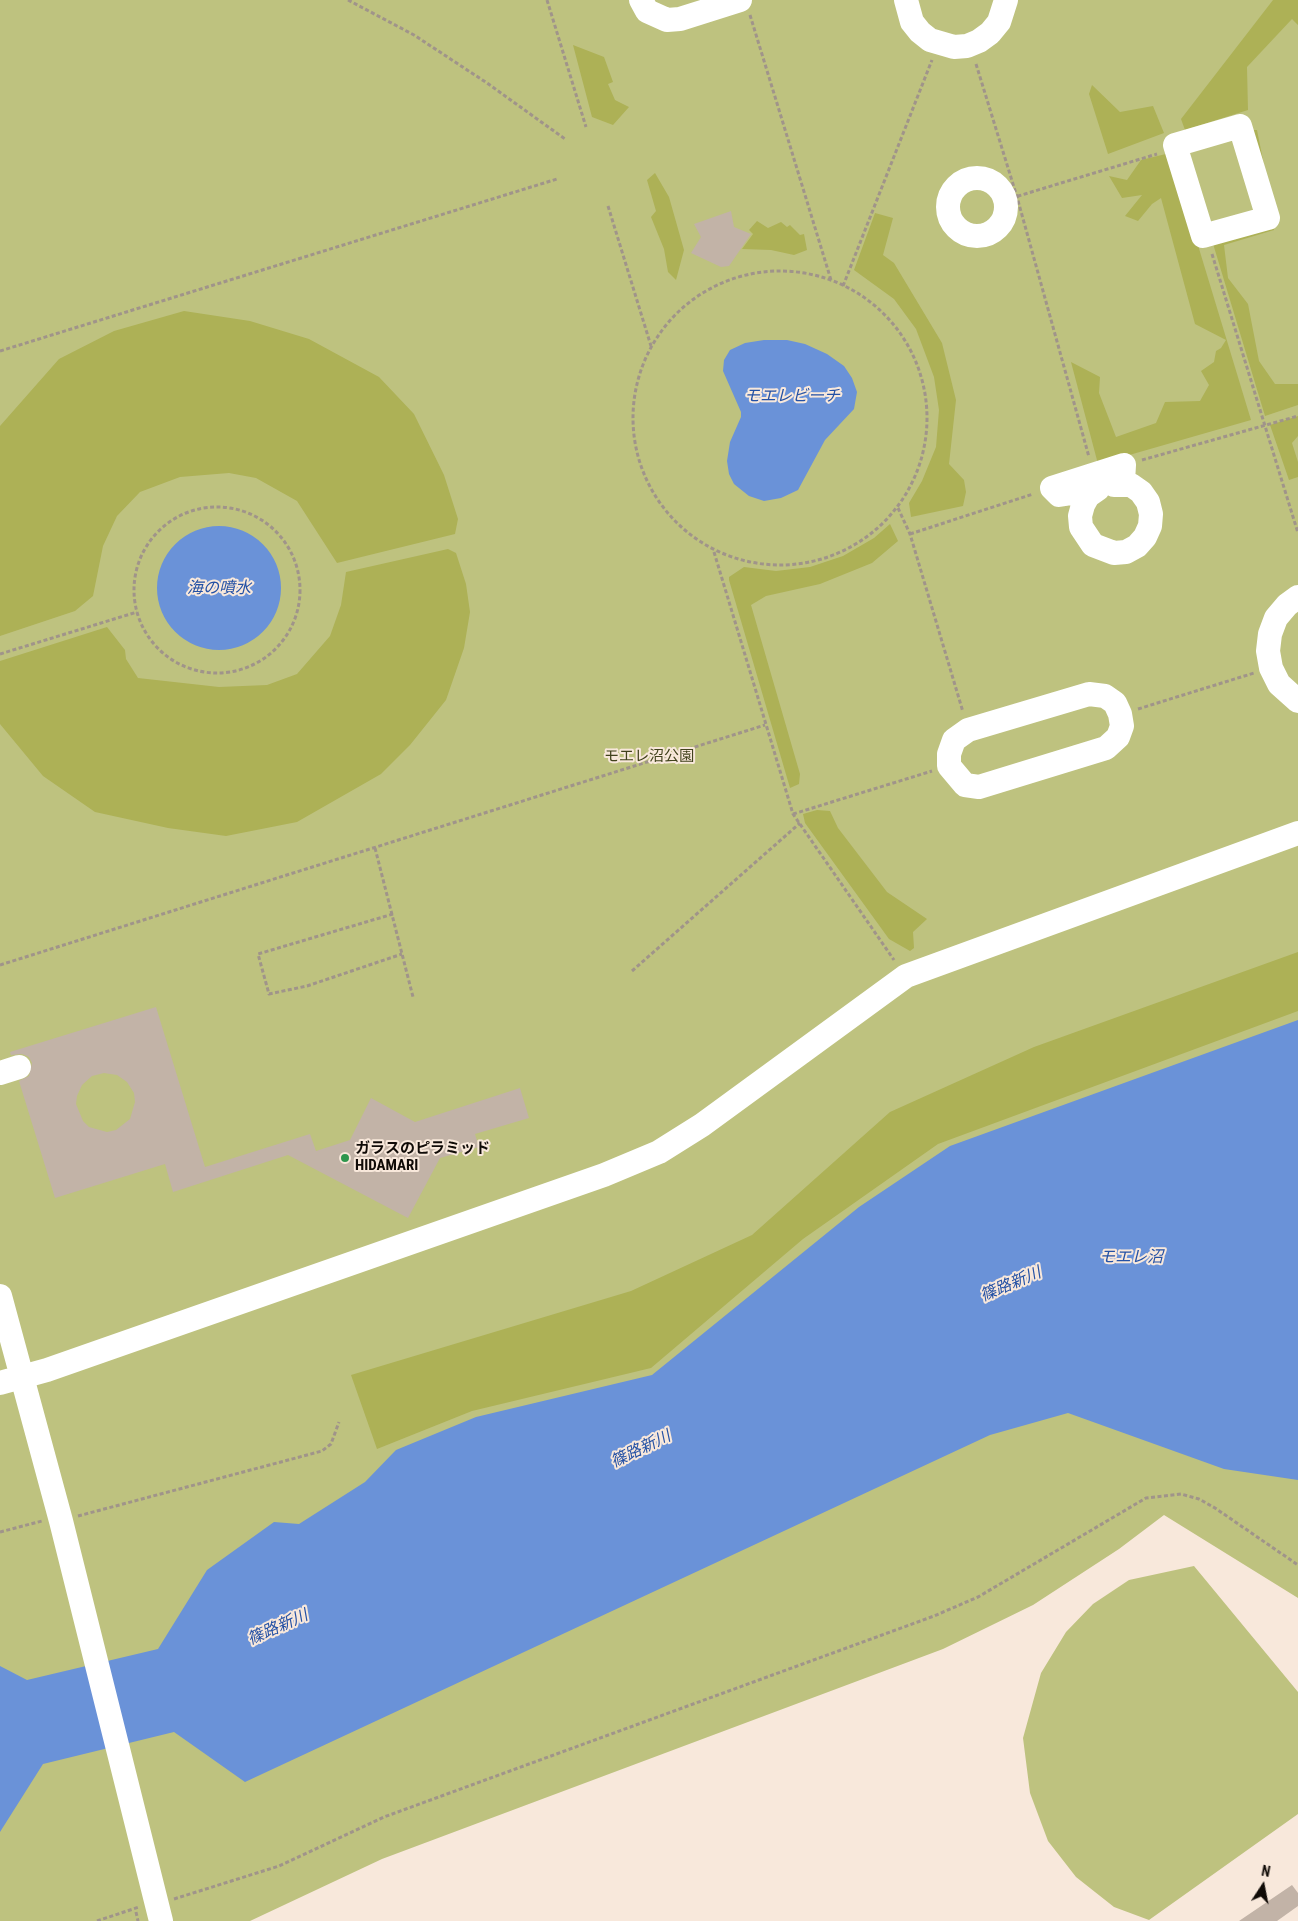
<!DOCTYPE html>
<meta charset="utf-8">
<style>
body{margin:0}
#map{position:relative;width:1298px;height:1921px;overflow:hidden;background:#f8e8db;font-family:"Roboto Condensed",sans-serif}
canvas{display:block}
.north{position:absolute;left:1238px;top:1861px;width:50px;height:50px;-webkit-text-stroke:4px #f8e8db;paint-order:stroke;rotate:11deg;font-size:14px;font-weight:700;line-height:20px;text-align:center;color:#100b07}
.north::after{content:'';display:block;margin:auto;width:18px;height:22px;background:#100b07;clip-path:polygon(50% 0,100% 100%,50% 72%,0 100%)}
</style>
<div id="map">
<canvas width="1298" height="1921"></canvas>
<div class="north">N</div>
</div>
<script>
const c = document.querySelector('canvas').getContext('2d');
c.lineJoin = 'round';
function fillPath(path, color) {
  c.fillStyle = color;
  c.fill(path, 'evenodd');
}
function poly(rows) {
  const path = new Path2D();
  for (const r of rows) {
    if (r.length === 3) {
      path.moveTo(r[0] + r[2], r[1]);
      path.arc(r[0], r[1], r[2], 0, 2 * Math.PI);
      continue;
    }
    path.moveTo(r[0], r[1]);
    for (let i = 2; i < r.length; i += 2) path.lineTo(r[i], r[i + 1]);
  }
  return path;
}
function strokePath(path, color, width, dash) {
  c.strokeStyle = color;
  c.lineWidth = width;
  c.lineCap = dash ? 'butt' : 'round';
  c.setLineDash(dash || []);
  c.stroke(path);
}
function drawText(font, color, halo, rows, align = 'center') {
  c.font = font + ' "Roboto Condensed","Noto Sans JP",sans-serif';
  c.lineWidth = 4;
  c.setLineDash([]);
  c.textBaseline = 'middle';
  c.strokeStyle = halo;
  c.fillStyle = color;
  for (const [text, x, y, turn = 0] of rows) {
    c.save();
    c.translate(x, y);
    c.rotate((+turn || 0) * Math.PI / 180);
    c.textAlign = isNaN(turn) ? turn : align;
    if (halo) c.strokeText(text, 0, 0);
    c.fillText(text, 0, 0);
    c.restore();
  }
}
const green = poly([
 [0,0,1298,0,1298,1598,1164,1515,1119,1549,1033,1605,943,1649,382,1859,250,1921,0,1921],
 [1194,1566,1298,1692,1298,1814,1149,1920,1114,1907,1076,1877,1048,1841,1030,1793,1023,1738,1041,1673,1066,1632,1093,1604,1129,1580]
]);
const forest = poly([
 [1273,0,1298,0,1298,25,1292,19,1247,67,1248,110,1185,130,1181,119],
 [573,45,604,57,613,82,608,84,615,100,629,107,613,125,592,117],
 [1092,85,1120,112,1153,106,1164,133,1108,154,1089,94],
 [1247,130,1257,130,1274,215,1274,230,1224,245,1228,278,1248,304,1259,361,1275,384,1298,384,1298,405,1265,416,1211,237,1272,220],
 [1170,153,1251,420,1098,464,1071,362,1100,377,1099,393,1116,437,1156,423,1165,402,1200,401,1209,385,1201,371,1214,362,1216,351,1221,348,1226,340,1195,324,1161,198,1152,204,1138,221,1125,216,1142,195,1122,198,1109,176,1127,180,1141,160],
 [655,173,669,197,684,250,676,280,668,272,664,249,651,217,656,211,647,180],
 [875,213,893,218,883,255,894,263,942,343,956,400,949,464,964,480,966,492,963,506,911,517,909,503,922,481,936,447,939,410,934,377,916,329,894,299,854,270],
 [757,221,768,228,781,222,787,227,790,225,800,235,804,234,807,250,794,255,771,250,742,249,753,234,749,230],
 [184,311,250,321,309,339,379,377,414,414,444,475,458,519,455,534,337,563,297,501,256,478,229,473,180,477,140,492,117,516,103,546,93,596,75,611,0,636,0,426,59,359,114,331],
 [1298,416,1298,436,1292,443,1298,462,1298,477,1289,480,1270,425],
 [890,524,898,541,872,563,820,584,766,596,751,605,800,774,799,784,790,788,729,580,729,577,744,567,776,571,810,567,843,556,874,538],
 [448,549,456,553,466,584,470,612,464,648,446,700,410,745,381,774,297,822,226,836,168,828,95,812,43,776,0,724,0,661,107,627,125,650,126,659,138,678,219,687,267,685,297,674,330,636,341,605,346,572],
 [817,810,830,811,838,828,887,892,927,919,913,932,914,948,910,951,889,939,805,823,803,814],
 [1298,952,1298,1011,938,1144,803,1239,651,1368,472,1411,377,1449,351,1375,631,1291,752,1235,890,1112,1034,1047]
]);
const water = poly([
 [764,340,787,340,805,344,827,354,844,366,852,378,857,392,854,409,825,440,798,490,781,498,764,501,749,496,734,484,729,474,727,461,730,442,741,417,741,412,723,371,724,360,730,350,745,343],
 [219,588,62],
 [1298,1020,1298,1480,1224,1469,1068,1413,990,1435,245,1782,174,1732,43,1764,0,1832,0,1666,27,1680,158,1649,207,1570,274,1522,299,1524,365,1482,396,1450,476,1417,652,1375,859,1207,950,1146]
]);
const building = poly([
 [731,211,734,227,751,234,729,266,721,267,691,253,701,237,694,224],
 [156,1007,205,1167,310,1134,316,1151,350,1140,371,1098,415,1122,520,1088,529,1118,475,1134,479,1147,440,1158,408,1218,288,1155,173,1192,165,1164,55,1198,19,1081,29,1076,32,1063,29,1057,22,1054,11,1055,10,1052],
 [104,1073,117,1075,127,1082,134,1093,135,1102,130,1119,116,1130,107,1132,89,1127,83,1121,76,1104,77,1096,82,1085,92,1076],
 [1292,1885,1298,1893,1298,1906,1277,1921,1239,1921]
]);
const path = poly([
 [348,0,414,35,487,83,565,139],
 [547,0,586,127],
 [750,15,831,280],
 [976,64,1017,197,1089,457],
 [1005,200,1157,154],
 [608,206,651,346],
 [1212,254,1298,533],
 [780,418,147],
 [843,286,932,60],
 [0,351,557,179],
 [1142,460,1298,416],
 [217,590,83],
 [898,508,910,534,963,712],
 [910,534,1033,494],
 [714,552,793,814,894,960],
 [0,654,137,612],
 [1138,709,1254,673],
 [793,814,932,771],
 [375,848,413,997],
 [393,914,258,954,269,994,307,986,402,954],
 [0,965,765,725],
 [632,971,800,823],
 [78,1516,322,1451,331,1444,339,1422],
 [0,1532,42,1521],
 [174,1899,279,1866,384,1817,934,1616,978,1597,1146,1498,1181,1494,1199,1499,1215,1508,1298,1565],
 [136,1912,138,1921],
 [97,1921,139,1907]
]);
const minor = poly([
 [641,0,647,11,667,20,680,19,740,0],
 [906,0,912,22,920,32,930,40,954,47,967,46,979,41,990,33,999,22,1006,0],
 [1240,126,1268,218,1203,236,1175,145,1240,126],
 [977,207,29],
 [1124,465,1123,481,1114,485,1131,485,1141,492,1148,502,1151,514,1150,526,1145,537,1137,546,1126,552,1114,553,1093,545,1081,527,1080,516,1083,505,1088,496,1098,489,1059,495,1052,488,1124,465],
 [1298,597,1287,605,1276,618,1270,634,1268,651,1271,668,1279,684,1298,701],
 [1089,694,1105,696,1115,703,1120,714,1122,726,1118,737,1106,748,979,787,965,785,949,766,949,754,954,740,968,730,1089,694],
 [0,1073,19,1067],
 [0,1296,61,1521,161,1921],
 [0,1383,47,1370,604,1175,659,1152,702,1125,906,976,1298,833]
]);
const markers = [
 [345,1158,5,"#2d964d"]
];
const parkNames = [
 ["モエレ沼公園",649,757]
];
const poiNames = [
 ["ガラスのピラミッド",355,1149],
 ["HIDAMARI",355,1166]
];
const waterNames = [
 ["モエレビーチ",792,397],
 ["海の噴水",219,589],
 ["モエレ沼",1131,1258],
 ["篠路新川",1011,1285,-23],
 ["篠路新川",641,1450,-26],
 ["篠路新川",278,1628,-24]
];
fillPath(green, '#bec27f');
fillPath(forest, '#adb156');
fillPath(water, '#6a92d8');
fillPath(building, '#c2b3a7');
strokePath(path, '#a0948a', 3, [4, 2.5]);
strokePath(minor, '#fff', 24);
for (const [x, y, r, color] of markers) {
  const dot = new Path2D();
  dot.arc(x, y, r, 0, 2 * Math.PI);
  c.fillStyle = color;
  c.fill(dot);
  strokePath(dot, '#f8e8db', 2);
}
drawText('15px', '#41421c', '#f8e8db', parkNames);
drawText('bold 15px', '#100b07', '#f8e8db', poiNames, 'left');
drawText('italic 16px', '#2451a5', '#f8e8db', waterNames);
</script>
